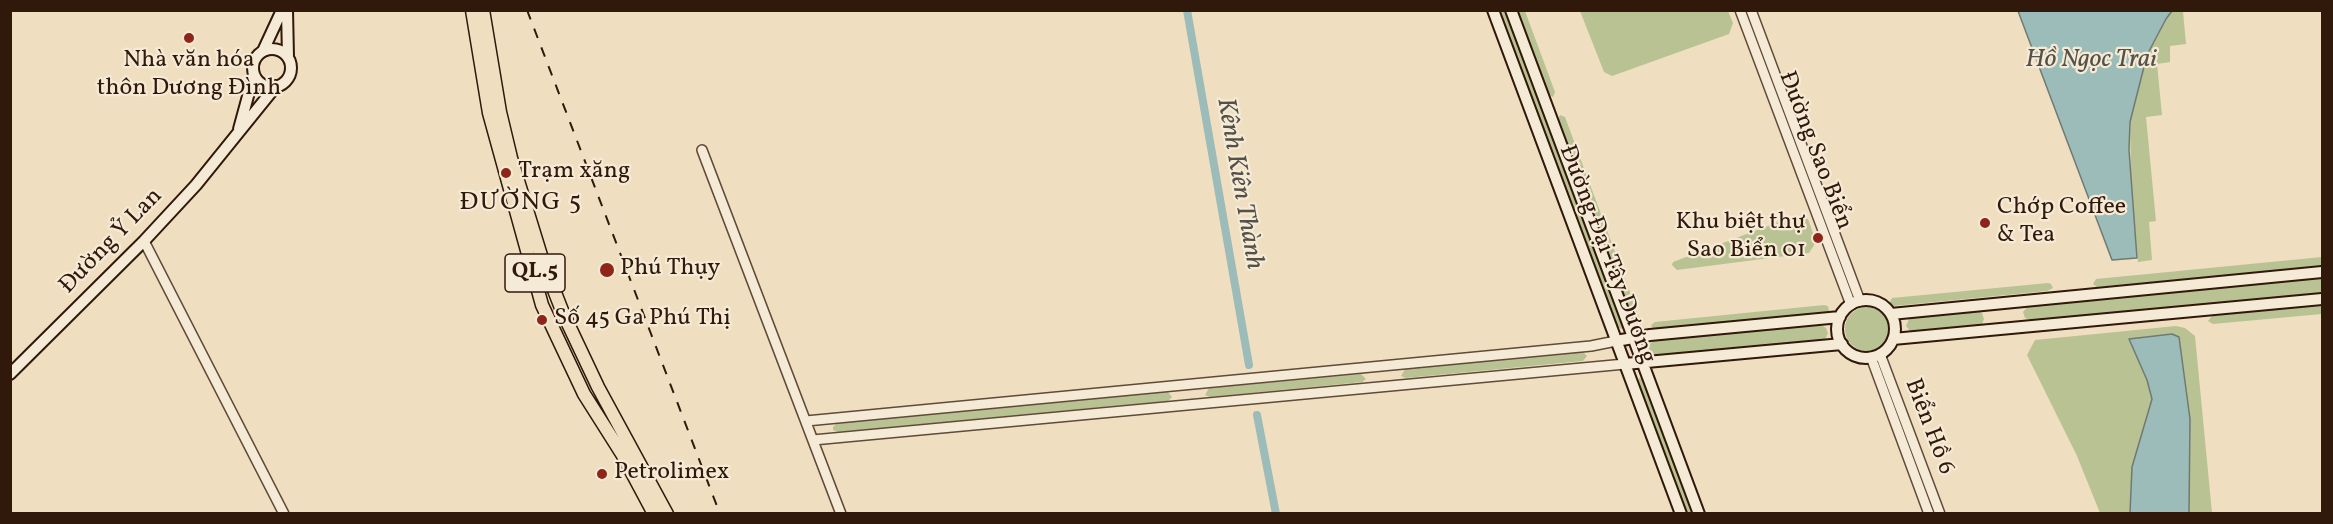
<!DOCTYPE html>
<meta charset="utf-8">
<style>
body{margin:0}
#map{position:relative;width:2333px;height:524px;overflow:hidden;background:#efdfc0;font-family:Vollkorn,serif}
canvas{display:block}
.frame{position:absolute;inset:0;border:12px solid #30180b;pointer-events:none}
</style>
<div id="map">
<canvas width="2333" height="524"></canvas>
<div class="frame"></div>
</div>
<script>
const c = document.querySelector('canvas').getContext('2d');
c.lineJoin = 'round';
function fillPath(path, color) {
  c.fillStyle = color;
  c.fill(path, 'evenodd');
}
function poly(rows) {
  const path = new Path2D();
  for (const r of rows) {
    if (r.length === 3) {
      path.moveTo(r[0] + r[2], r[1]);
      path.arc(r[0], r[1], r[2], 0, 2 * Math.PI);
      continue;
    }
    path.moveTo(r[0], r[1]);
    for (let i = 2; i < r.length; i += 2) path.lineTo(r[i], r[i + 1]);
  }
  return path;
}
function strokePath(path, color, width, dash) {
  c.strokeStyle = color;
  c.lineWidth = width;
  c.lineCap = dash ? 'butt' : 'round';
  c.setLineDash(dash || []);
  c.stroke(path);
}
function drawText(font, color, halo, rows, align = 'center') {
  c.font = font + ' Vollkorn,serif';
  c.lineWidth = 4.5;
  c.setLineDash([]);
  c.textBaseline = 'middle';
  c.strokeStyle = halo;
  c.fillStyle = color;
  for (const [text, x, y, turn = 0] of rows) {
    c.save();
    c.translate(x, y);
    c.rotate((+turn || 0) * Math.PI / 180);
    c.textAlign = isNaN(turn) ? turn : align;
    if (halo) c.strokeText(text, 0, 0);
    c.fillText(text, 0, 0);
    c.restore();
  }
}
const green = poly([
 [1498,11,1506,11,1623,324,1622,329,1616,326],
 [1517,11,1525,11,1555,92,1553,97,1549,95],
 [1580,11,1728,11,1733,23,1729,34,1612,76,1604,72],
 [2172,11,2183,11,2186,44,2170,46,2170,62,2157,64,2162,115,2146,117,2156,221,2149,222,2152,260,2138,262,2131,181,2130,122,2147,55,2166,19],
 [1560,115,1565,117,1641,322,1640,327,1634,325,1558,119],
 [1794,216,1808,219,1816,242,1809,253,1677,270,1672,265,1673,262],
 [2322,257,2322,266,2097,287,2093,284,2096,279],
 [2322,277,2322,293,2033,321,2025,318,2023,312,2029,305],
 [2048,283,2051,284,2053,288,2047,291,1894,306,1889,303,1892,298],
 [1824,305,1828,306,1829,311,1824,313,1654,330,1651,325,1655,322],
 [2322,305,2322,314,2213,324,2208,321,2212,316],
 [1867,329,22],
 [1977,310,1982,313,1984,319,1982,324,1978,326,1915,332,1910,331,1906,326,1909,319,1912,317],
 [1821,325,1826,328,1828,333,1826,338,1821,341,1653,357,1648,351,1650,344,1653,341],
 [2176,326,2185,328,2195,336,2212,513,2189,513,2190,419,2179,337,2172,334,2129,339,2147,380,2152,399,2132,467,2130,513,2100,513,2077,456,2027,355,2035,340],
 [1583,352,1587,356,1583,361,1406,378,1401,376,1405,369],
 [1361,374,1366,379,1362,382,1210,397,1205,395,1209,388],
 [1639,378,1643,379,1694,513,1686,513,1637,384],
 [1168,392,1172,397,1168,401,838,432,833,430,833,427,837,423]
]);
const water = poly([
 [2018,11,2172,11,2166,19,2147,55,2130,122,2129,150,2137,258,2112,260,2018,11],
 [2172,334,2179,337,2190,419,2189,513,2130,513,2132,467,2152,399,2147,380,2129,339,2172,334]
]);
const canal = poly([
 [1187,10,1249,365],
 [1257,415,1276,514]
]);
const tertiary = poly([
 [1740,10,1851,305],
 [1751,10,1860,301],
 [702,150,841,514],
 [144,241,284,514],
 [1880,354,1940,514],
 [1871,357,1929,514],
 [806,421,1591,346,1616,341],
 [813,440,1625,364]
]);
const secondary = poly([
 [287,10,288,57],
 [1493,10,1681,514],
 [1511,10,1699,514],
 [272,68,19],
 [263,51,282,10],
 [239,129,254,74],
 [1866,329,29],
 [1891,314,2322,272],
 [1893,339,2322,299],
 [1616,341,1650,335,1840,317],
 [1625,364,1842,344],
 [10,374,144,241,196,185,276,86]
]);
const trunk = poly([
 [472,10,489,113,542,305,584,394,622,454,654,514],
 [483,10,500,112,511,158,543,262,563,313,598,387,667,514]
]);
const rail = poly([
 [527,10,720,514]
]);
const markers = [
 [189,38,6,"#8f2418"],
 [506,173,6,"#8f2418"],
 [1985,223,6,"#8f2418"],
 [1818,238,6,"#8f2418"],
 [607,270,8,"#8f2418"],
 [542,320,6,"#8f2418"],
 [602,474,6,"#8f2418"]
];
const shields = [
 [535,273,60]
];
const shieldNames = [
 ["QL.5",535,273]
];
const poiNames = [
 ["Nhà văn hóa",189,62,"center"],
 ["thôn Dương Đình",189,90,"center"],
 ["Trạm xăng",518,173],
 ["Chớp Coffee",1997,209],
 ["& Tea",1997,237],
 ["Khu biệt thự",1806,224,"right"],
 ["Sao Biển 01",1806,252,"right"],
 ["Phú Thụy",620,270],
 ["Số 45 Ga Phú Thị",554,320],
 ["Petrolimex",614,474]
];
const streetNames = [
 ["Đường Sao Biển",1814,151,69],
 ["Đường Ỷ Lan",112,242,-46],
 ["Đường Đại Tây Dương",1606,255,69],
 ["Biển Hồ 6",1928,427,69]
];
const waterNames = [
 ["Hồ Ngọc Trai",2091,61],
 ["Kênh Kiên Thành",1238,184,80]
];
const neighbourhoodNames = [
 ["ĐƯỜNG 5",521,204]
];
fillPath(green, '#b9c292');
fillPath(water, '#9bbcb8');
strokePath(water, '#707a73', 1.5);
strokePath(canal, '#9bbcb8', 8);
strokePath(tertiary, '#604a38', 12);
strokePath(secondary, '#30180b', 14);
strokePath(trunk, '#30180b', 15);
strokePath(tertiary, '#f5ead6', 9);
strokePath(secondary, '#f5ead6', 10);
strokePath(trunk, '#efdfc0', 12);
strokePath(rail, '#30180b', 2, [10, 10]);
for (const [x, y, r, color] of markers) {
  const dot = new Path2D();
  dot.arc(x, y, r, 0, 2 * Math.PI);
  c.fillStyle = color;
  c.fill(dot);
  strokePath(dot, '#f5ead6', 2);
}
for (const [x, y, w] of shields) {
  const box = new Path2D();
  box.roundRect(x - w / 2, y - 19, w, 38, 4.5);
  c.fillStyle = '#f5ead6';
  c.fill(box);
  strokePath(box, '#30180b', 1.5);
}
drawText('bold 22px', '#30180b', null, shieldNames);
drawText('24px', '#30180b', '#f5ead6', poiNames, 'left');
drawText('24px', '#30180b', '#f5ead6', streetNames);
drawText('italic 26px', '#555148', '#f5ead6', waterNames);
c.letterSpacing = '1.5px';
drawText('26px', '#30180b', '#f5ead6', neighbourhoodNames);
c.letterSpacing = '0px';
</script>
